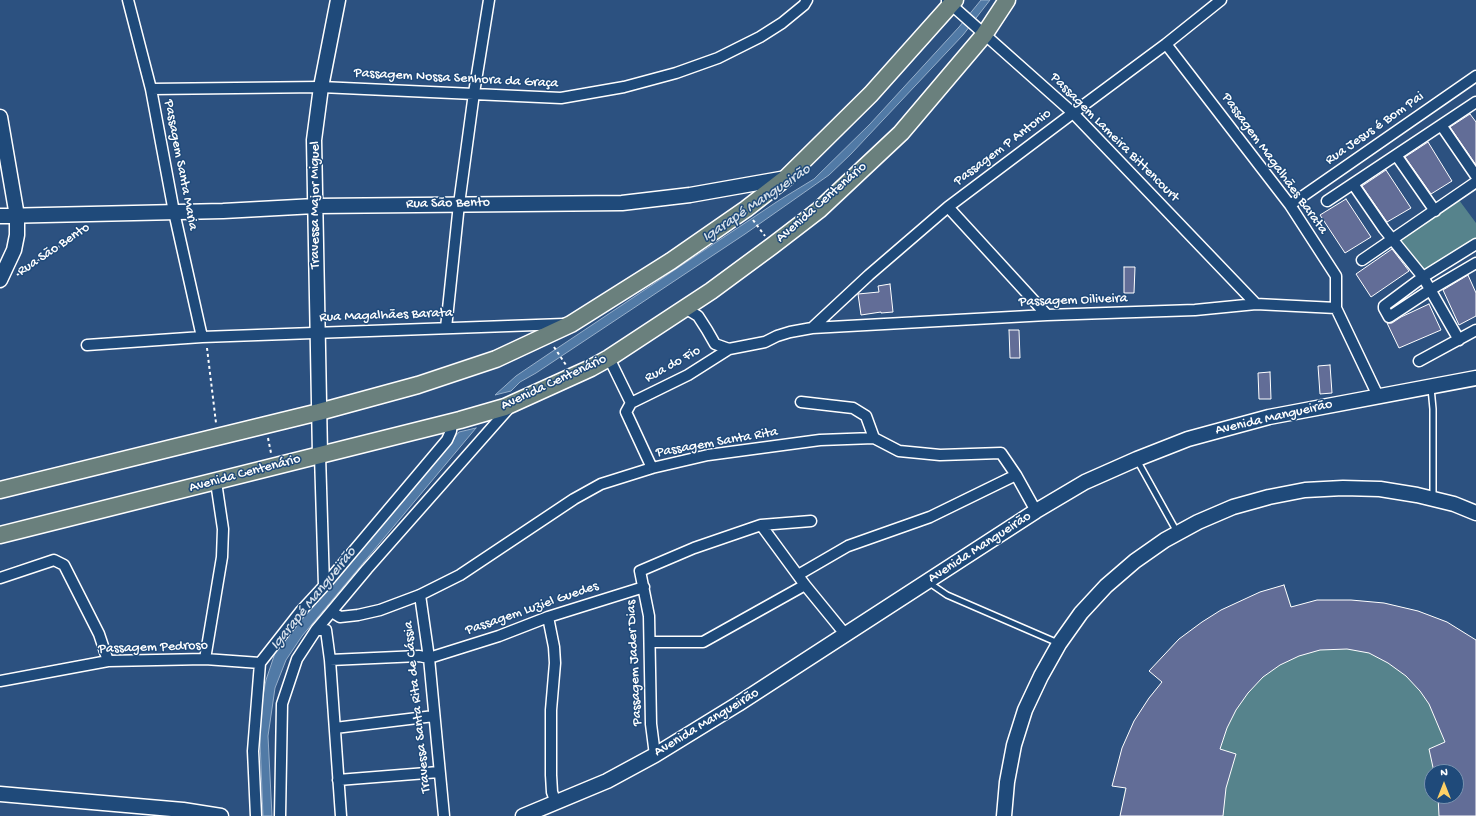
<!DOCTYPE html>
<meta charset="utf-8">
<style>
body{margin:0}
#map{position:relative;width:1476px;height:816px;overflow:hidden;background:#2c5180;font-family:"Gochi Hand",sans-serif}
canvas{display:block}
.north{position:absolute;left:1424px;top:764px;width:40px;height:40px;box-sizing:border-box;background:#1f4a7a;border:1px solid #7992af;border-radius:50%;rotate:0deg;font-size:11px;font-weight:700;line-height:16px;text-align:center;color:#fff}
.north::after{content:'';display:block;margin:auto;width:14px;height:18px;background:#ffd166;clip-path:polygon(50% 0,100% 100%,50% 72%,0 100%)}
</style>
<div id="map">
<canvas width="1476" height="816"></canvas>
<div class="north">N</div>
</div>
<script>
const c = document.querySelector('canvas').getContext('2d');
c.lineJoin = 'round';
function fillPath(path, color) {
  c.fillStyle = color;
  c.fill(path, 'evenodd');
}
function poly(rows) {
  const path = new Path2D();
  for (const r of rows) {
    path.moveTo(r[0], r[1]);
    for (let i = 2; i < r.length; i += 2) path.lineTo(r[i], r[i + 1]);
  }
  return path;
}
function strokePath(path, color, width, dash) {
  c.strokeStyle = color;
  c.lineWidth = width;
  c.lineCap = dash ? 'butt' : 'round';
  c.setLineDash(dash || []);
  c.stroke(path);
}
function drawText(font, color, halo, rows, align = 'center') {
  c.font = font + ' "Gochi Hand",sans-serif';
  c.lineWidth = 3;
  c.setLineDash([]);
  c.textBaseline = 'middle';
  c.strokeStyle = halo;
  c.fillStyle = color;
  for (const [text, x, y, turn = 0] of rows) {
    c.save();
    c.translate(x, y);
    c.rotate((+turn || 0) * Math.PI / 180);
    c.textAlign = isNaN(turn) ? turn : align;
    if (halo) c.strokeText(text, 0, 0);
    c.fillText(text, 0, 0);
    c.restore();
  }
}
const green = poly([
 [1456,196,1476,223,1476,244,1423,277,1392,239],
 [1284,585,1292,607,1317,600,1351,600,1384,603,1418,611,1447,622,1476,640,1476,816,1120,816,1125,788,1112,786,1122,748,1134,721,1149,698,1162,682,1149,671,1179,639,1202,622,1260,592],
 [1432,772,1456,772,1456,796,1432,796]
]);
const water = poly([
 [981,0,990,0,963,35,851,154,829,175,745,234,536,373,520,382,511,391,495,395,516,376,547,355,778,201,814,179,870,124,959,27,981,0],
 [476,428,302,636,286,660,275,688,268,736,272,816,263,816,259,716,266,680,275,653,292,629,425,473,459,432,476,428]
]);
const building = poly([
 [1470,114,1476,122,1476,165,1450,127,1470,114],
 [1428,142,1452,181,1431,194,1405,157,1428,142],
 [1386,170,1411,208,1387,222,1362,186,1386,170],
 [1346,199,1371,237,1345,253,1320,215,1346,199],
 [1392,249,1409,271,1371,297,1356,274,1392,249],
 [1124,267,1135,267,1134,293,1124,293,1124,267],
 [1468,275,1476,293,1476,316,1459,325,1443,290,1468,275],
 [890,284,893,312,881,313,881,312,861,315,858,294,879,292,878,286,890,284],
 [1429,304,1441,330,1399,348,1387,323,1392,323,1401,317,1429,304],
 [1009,330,1019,330,1020,358,1010,358,1009,330],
 [1330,365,1332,393,1320,394,1318,366,1330,365],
 [1270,372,1271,399,1259,399,1258,373,1270,372],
 [1284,585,1291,607,1317,600,1351,600,1384,603,1418,611,1447,622,1476,640,1476,816,1439,816,1438,796,1456,796,1456,772,1434,772,1429,749,1445,742,1429,704,1420,691,1406,676,1388,663,1369,653,1347,649,1320,650,1299,656,1280,665,1263,677,1248,693,1236,710,1227,728,1220,749,1236,754,1226,788,1223,816,1120,816,1126,788,1112,786,1122,748,1134,721,1149,698,1162,682,1149,671,1179,639,1202,622,1221,610,1260,592,1284,585]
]);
const path = poly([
 [753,220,765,236],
 [17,275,88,227],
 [554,347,566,365],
 [207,348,216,423],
 [268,438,271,453]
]);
const lane = poly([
 [1431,388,1433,409,1433,498],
 [1137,460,1177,532],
 [928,582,947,595,1058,643]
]);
const street = poly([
 [128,0,151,89,174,212,202,337],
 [947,1,1073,113,1256,304],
 [1166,44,1290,205,1336,276,1336,308,1378,396],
 [151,89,321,87,561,98,624,87,676,73,718,58,760,37,782,23,804,5,807,0],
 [1441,125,1476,176],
 [1396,155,1435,211],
 [1353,184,1384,229,1423,277,1459,340],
 [1327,201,1476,102],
 [1290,205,1476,76],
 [948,207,1047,315],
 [1476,244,1423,277,1384,306,1384,308,1389,317,1430,290,1476,263],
 [1362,260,1476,182],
 [685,308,698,316,707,330,715,344,729,349,765,342,777,336,790,332,812,328,1047,315,1195,310,1256,304,1336,308],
 [446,328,459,204,474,93,489,0],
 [812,328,869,275,948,207,1073,113,1166,44,1221,0],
 [87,345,202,337,564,324],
 [609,358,631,403,626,412,652,468],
 [1419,361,1476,330],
 [801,402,853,408,866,416,874,438],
 [631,403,688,375,729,349],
 [320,455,324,586],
 [761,525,805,585,845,634],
 [798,575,848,546,930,517,1016,475],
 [0,578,54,560,64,565,99,634,108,661],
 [420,595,429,658,444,816],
 [332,612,340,617,358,615,380,610,420,595,460,575,574,499,601,484,652,468,708,455,820,440,874,438,899,451,940,455,1001,453,1016,475,1036,511],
 [548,617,554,647,555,663,551,710,551,775,552,792,556,803],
 [316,630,326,630,330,660,341,816],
 [650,642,703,642,805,585],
 [429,658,499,636,548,617,644,587],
 [205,659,222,557,223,529,216,482],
 [330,660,419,656,429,658],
 [0,681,108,661,205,659,260,663],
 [335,728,434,716],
 [655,755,651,724,649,616,640,571,694,548,761,525,811,521],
 [338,780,439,772],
 [256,816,253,751,260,663,300,612,324,586,447,440,451,431,452,422],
 [280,816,282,704,297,659,316,630,367,569,510,407]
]);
const secondary = poly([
 [0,117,17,216,17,235,14,250,0,280],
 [0,216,223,211,315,206,622,203,690,195,786,178],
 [320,455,314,140,321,87,338,0],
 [0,794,183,810,221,816],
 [523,816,607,781,655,755,738,704,1036,511,1085,482,1137,459,1188,439,1269,417,1476,378],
 [1004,816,1007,782,1014,745,1025,710,1041,676,1059,644,1081,613,1106,586,1135,561,1165,540,1198,522,1233,507,1269,497,1305,490,1343,488,1380,489,1417,495,1454,504,1476,513]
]);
const primary = poly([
 [0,490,319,412,418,385,496,359,571,324,671,261,746,209,786,178,871,94,955,0],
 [0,535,460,420,505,407,591,368,609,358,711,291,772,246,819,210,901,133,984,35,1007,0]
]);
const streetNames = [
 ["Passagem Nossa Senhora da Graça",456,79,3],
 ["Rua Jesus é Bom Pai",1375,129,-35],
 ["Passagem Lameira Bittencourt",1114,138,45],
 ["Passagem P Antonio",1003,148,-37],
 ["Passagem Magalhães Barata",1274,164,54],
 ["Passagem Santa Maria",180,165,79],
 ["Avenida Centenário",822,203,-41],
 ["Rua São Bento",448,204,-1],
 ["Travessa Major Miguel",316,205,-90],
 ["Rua São Bento",54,250,-34],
 ["Passagem Oiliveira",1073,301,-2],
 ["Rua Magalhães Barata",386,316,-2],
 ["Rua do Fio",673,365,-29],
 ["Avenida Centenário",554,383,-25],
 ["Avenida Mangueirão",1274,418,-13],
 ["Passagem Santa Rita",717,443,-10],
 ["Avenida Centenário",245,474,-15],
 ["Avenida Mangueirão",980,548,-33],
 ["Passagem Luziel Guedes",532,609,-19],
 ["Passagem Pedroso",153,648,-2],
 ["Passagem Jader Dias",635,663,-93],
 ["Travessa Santa Rita de Cássia",418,707,-96],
 ["Avenida Mangueirão",707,723,-31]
];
const waterNames = [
 ["Igarapé Mangueirão",757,204,-34],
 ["Igarapé Mangueirão",314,599,-51]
];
fillPath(green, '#56838c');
fillPath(water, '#517aa6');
strokePath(water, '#97afca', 1);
fillPath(building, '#626d97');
strokePath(building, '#fff', 1);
strokePath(lane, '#fff', 8);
strokePath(street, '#fff', 13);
strokePath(secondary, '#fff', 17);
strokePath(primary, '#fff', 19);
strokePath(path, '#fff', 2, [3, 3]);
strokePath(lane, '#1f4a7a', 5);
strokePath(street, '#1f4a7a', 10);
strokePath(secondary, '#1f4a7a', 14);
strokePath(primary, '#6a807d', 16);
drawText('14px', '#fff', '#1f4a7a', streetNames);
drawText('italic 15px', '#d4dee9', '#1f4a7a', waterNames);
</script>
